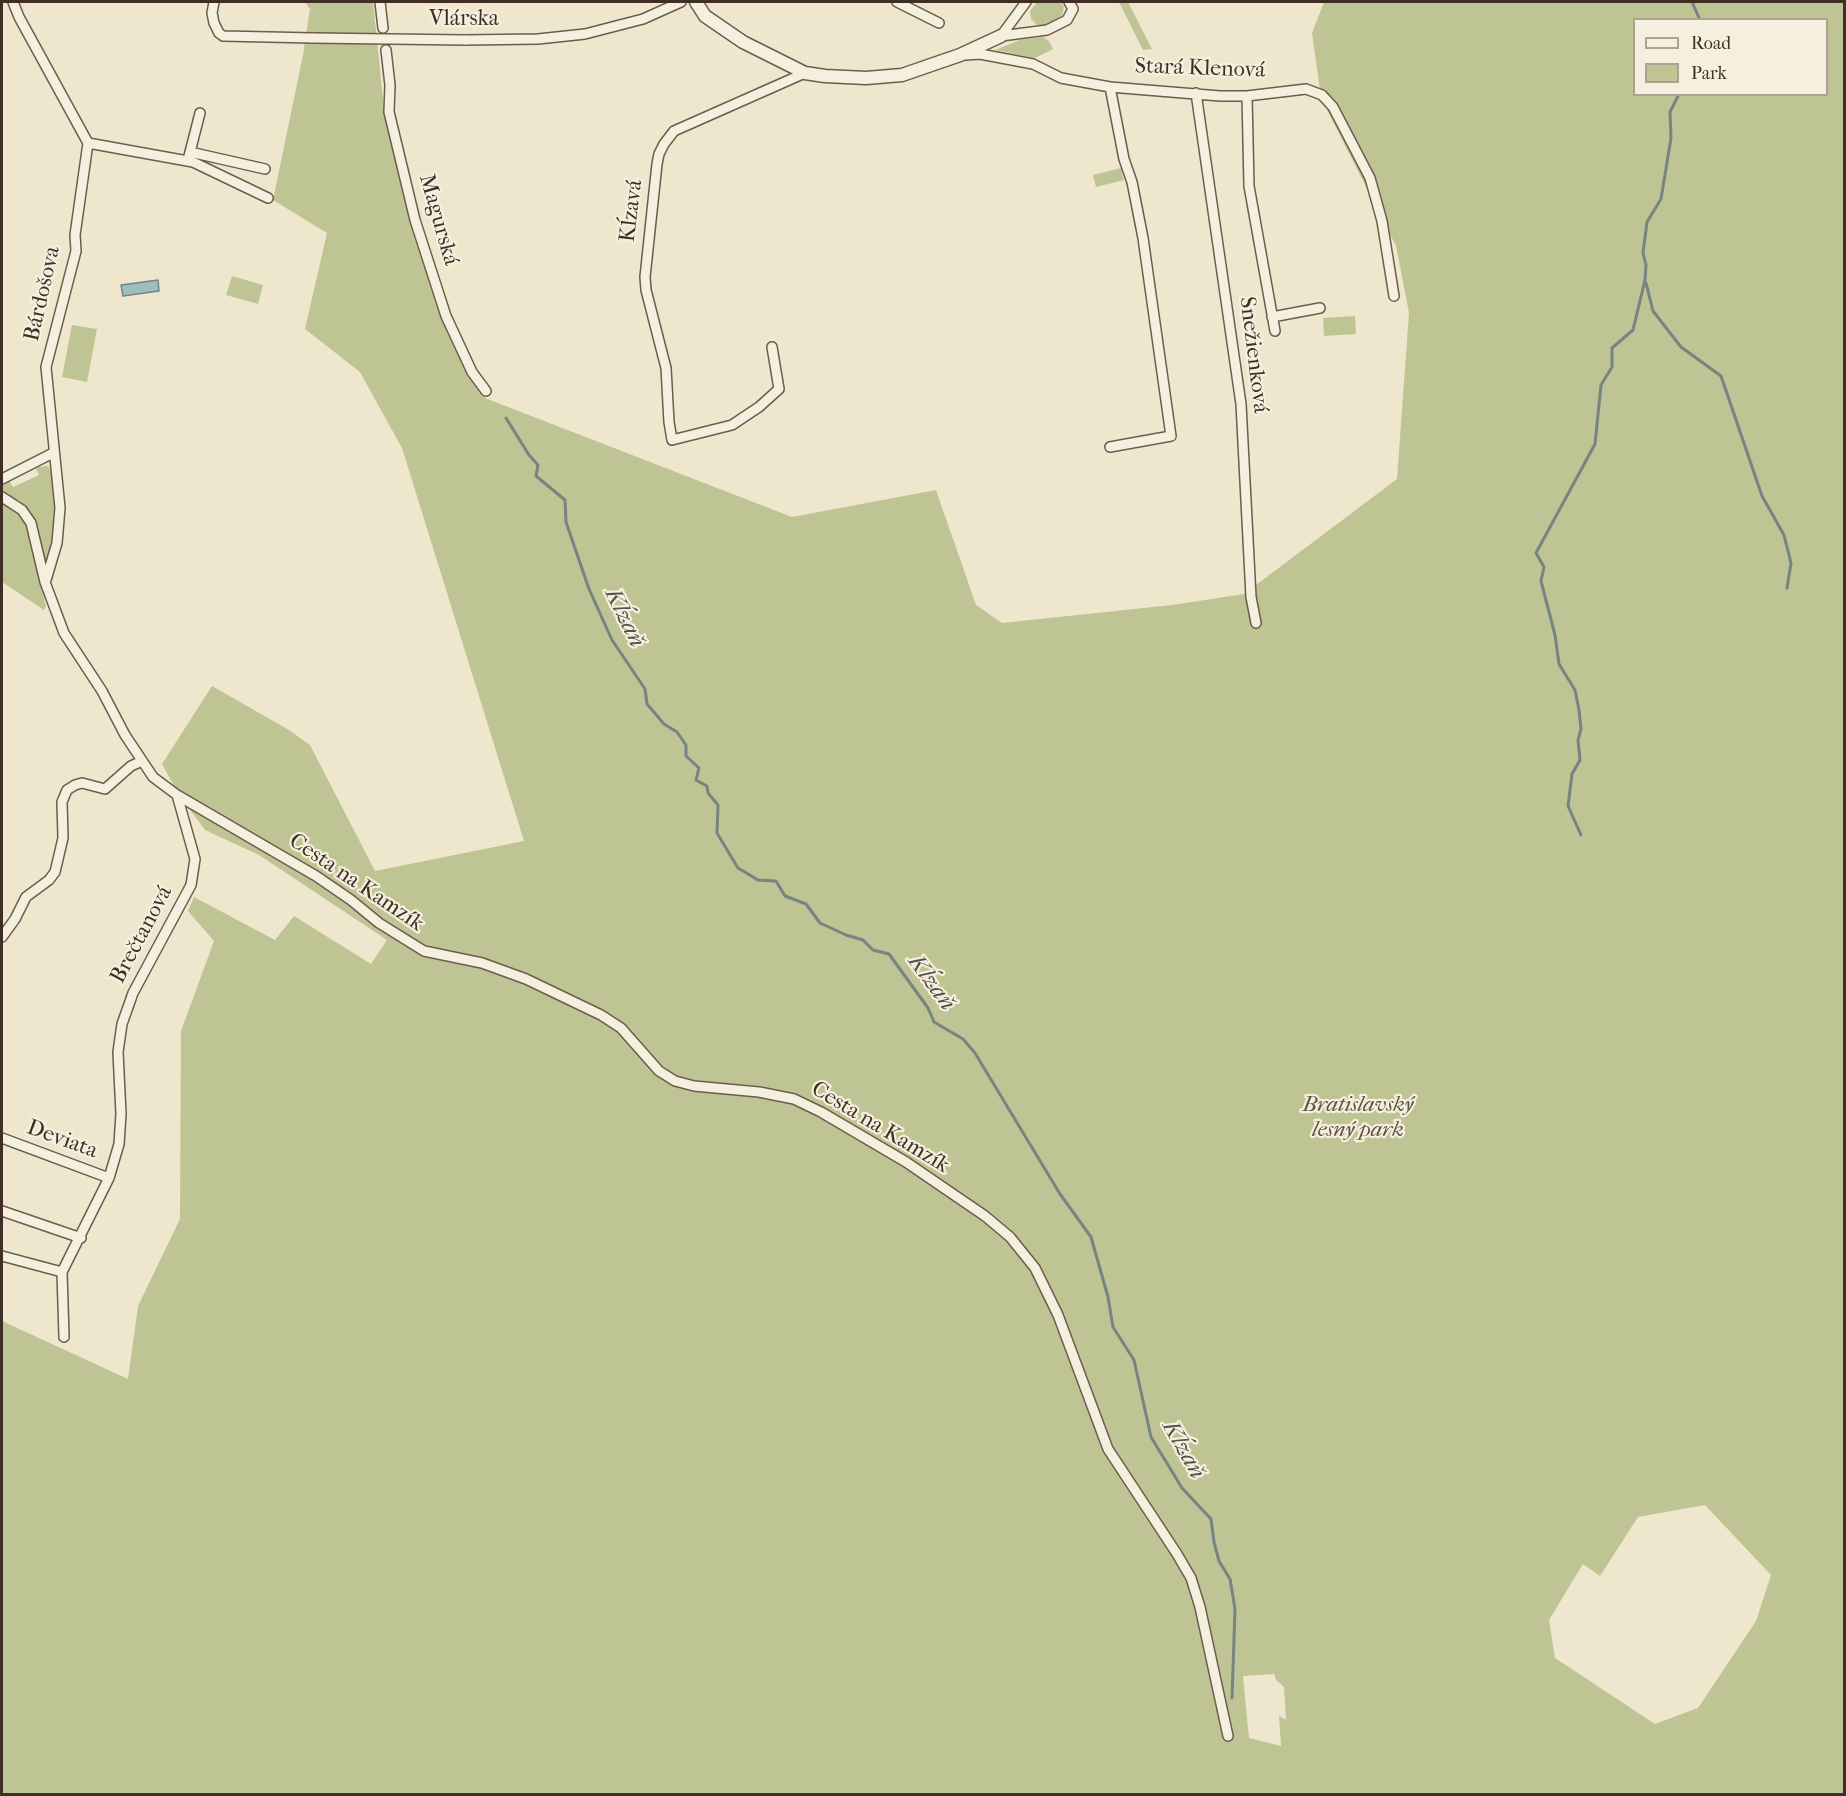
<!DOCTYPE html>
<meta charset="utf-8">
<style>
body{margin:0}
#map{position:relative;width:1846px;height:1796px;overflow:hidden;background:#efe7cd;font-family:"IM FELL French Canon",serif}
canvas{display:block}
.frame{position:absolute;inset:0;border:3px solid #402d24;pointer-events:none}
.legend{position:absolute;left:1633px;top:18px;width:195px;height:78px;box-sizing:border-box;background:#f5efde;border:2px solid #ada194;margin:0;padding:8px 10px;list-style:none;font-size:18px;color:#402d24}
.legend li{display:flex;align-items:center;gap:12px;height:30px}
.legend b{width:30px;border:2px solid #ada194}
</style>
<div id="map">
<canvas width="1846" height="1796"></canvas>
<div class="frame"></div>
<ul class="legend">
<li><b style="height:8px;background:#f5efde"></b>Road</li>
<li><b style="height:16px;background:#bfc494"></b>Park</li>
</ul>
</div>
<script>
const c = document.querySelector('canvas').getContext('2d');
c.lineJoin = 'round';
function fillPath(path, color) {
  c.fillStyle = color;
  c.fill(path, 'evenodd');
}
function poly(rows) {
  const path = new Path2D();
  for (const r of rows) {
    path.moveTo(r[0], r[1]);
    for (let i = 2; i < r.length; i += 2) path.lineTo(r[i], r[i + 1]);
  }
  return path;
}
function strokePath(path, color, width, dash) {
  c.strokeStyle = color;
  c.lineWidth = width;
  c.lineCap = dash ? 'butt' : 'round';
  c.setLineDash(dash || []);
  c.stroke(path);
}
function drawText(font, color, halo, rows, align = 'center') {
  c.font = font + ' "IM FELL French Canon",serif';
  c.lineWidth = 4.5;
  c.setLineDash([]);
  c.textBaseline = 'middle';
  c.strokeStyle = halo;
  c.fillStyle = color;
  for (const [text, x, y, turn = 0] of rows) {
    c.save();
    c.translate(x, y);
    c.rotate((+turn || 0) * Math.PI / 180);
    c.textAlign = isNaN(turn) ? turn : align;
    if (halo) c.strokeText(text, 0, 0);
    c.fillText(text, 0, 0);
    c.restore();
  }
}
const green = poly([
 [305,2,373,2,385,118,445,318,485,398,792,517,936,490,976,605,1002,623,1172,605,1244,594,1397,479,1409,313,1396,246,1321,98,1312,33,1324,2,1844,2,1844,1794,2,1794,2,1321,128,1379,138,1306,180,1219,181,1031,214,941,188,911,194,897,275,940,294,916,371,964,387,940,259,855,205,830,179,795,162,764,212,686,289,730,310,745,375,871,524,841,402,448,360,372,305,329,327,233,273,200,303,55,310,9],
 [1634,20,1826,20,1826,94,1634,94],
 [1705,1505,1771,1575,1756,1621,1698,1708,1655,1724,1555,1658,1549,1620,1583,1564,1600,1576,1638,1517],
 [1274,1674,1276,1680,1284,1687,1286,1720,1279,1716,1281,1746,1249,1738,1243,1676],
 [1037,2,1061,2,1064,7,1062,15,1049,25,1037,25,1031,19,1030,11],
 [1119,2,1128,2,1152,49,1143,50],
 [1043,37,1049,41,1053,49,1035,58,995,50,1020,40],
 [1121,168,1124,180,1096,187,1093,175],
 [232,276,263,285,258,304,226,295],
 [1355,316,1356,334,1324,336,1323,318],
 [72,325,97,329,87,382,62,377],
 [45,466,48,466,51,472,55,492,56,526,47,571,32,517,21,502,2,492,2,484,9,480,13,487,39,475,36,468],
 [2,502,15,510,26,525,46,606,44,610,2,582]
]);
const water = poly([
 [158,280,159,291,123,296,121,285,158,280]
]);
const stream = poly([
 [1692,2,1700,20],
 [1646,283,1653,311,1681,347,1721,376,1762,496,1784,535,1791,563,1787,588],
 [506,418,529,455,538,465,536,476,565,500,566,522,589,589,612,640,645,689,647,704,664,724,677,732,686,745,686,756,699,768,696,780,707,786,708,793,718,805,717,833,738,868,758,880,776,881,785,896,806,904,820,923,846,935,863,940,873,950,889,954,928,1008,934,1022,963,1039,975,1053,1060,1194,1091,1237,1108,1297,1113,1327,1134,1360,1151,1437,1182,1488,1211,1519,1214,1542,1219,1561,1230,1579,1235,1609,1232,1698],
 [1581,835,1568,806,1572,774,1580,760,1578,740,1581,729,1579,710,1575,690,1559,664,1555,635,1541,581,1544,567,1536,553,1595,444,1601,385,1612,367,1612,348,1633,330,1645,280,1646,265,1643,253,1647,222,1661,199,1671,138,1670,112,1679,94]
]);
const minor = poly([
 [13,2,19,17,88,143,75,235,76,251,46,367,60,508,57,543,46,580],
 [214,2,212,13,214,23,219,33,223,36,313,38],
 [380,2,383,28],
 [897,2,939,23],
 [1001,36,1047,30,1067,20,1073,9,1069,2],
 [1001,36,1026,2],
 [465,40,538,39,585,34,643,19,681,2],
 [386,50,390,85,389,112,415,220,446,316,472,372,486,391],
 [966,55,980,54,1033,64,1061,78,1110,87,1220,96,1247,96,1306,89,1322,95,1333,107,1370,178,1382,221,1394,296],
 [1110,87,1124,159,1132,182,1143,238,1171,436,1110,447],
 [1196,93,1241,404,1251,597,1256,623],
 [1247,96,1249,186,1275,331],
 [88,143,193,162,268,198],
 [190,152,265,169],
 [189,156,200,113],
 [1272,317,1320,308],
 [772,347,779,389,759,407,732,425,672,440,669,422,666,368,646,290,645,277,657,164,659,154,664,144,674,131,805,73],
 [2,479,53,453],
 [2,497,22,510,31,523,45,582,64,633,102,691,125,735,153,777,177,795,316,876,351,900,379,923,424,951,482,963,526,979,601,1015,621,1028,659,1071,675,1081,694,1086,759,1092,794,1099,821,1112,906,1162,985,1216,1010,1237,1035,1268,1058,1315,1108,1449,1177,1554,1191,1578,1200,1607,1228,1736],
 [2,937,15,919,26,897,49,880,55,872,63,838,62,802,67,790,75,785,82,783,105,789,131,766,142,761],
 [2,1138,109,1178],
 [2,1211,81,1238],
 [2,1256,62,1272],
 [64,1337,62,1272,109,1178,119,1144,121,1114,118,1052,122,1024,133,993,191,885,195,859,177,795]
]);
const tertiary = poly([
 [696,2,705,16,743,42,805,73,825,76,866,78,902,75,960,55,1001,36]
]);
const minorBridge = poly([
 [313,38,465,40]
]);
const streetNames = [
 ["Vlárska",464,20],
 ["Stará Klenová",1200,69,2],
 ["Kĺzavá",632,211,-83],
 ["Magurská",438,220,74],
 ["Bárdošova",43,294,-77],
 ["Snežienková",1253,355,83],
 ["Cesta na Kamzík",356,883,34],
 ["Brečtanová",142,935,-62],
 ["Cesta na Kamzík",880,1128,31],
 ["Deviata",62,1140,20]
];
const parkNames = [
 ["Bratislavský",1358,1106],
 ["lesný park",1358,1131]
];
const waterNames = [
 ["Kĺzaň",624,618,64],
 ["Kĺzaň",931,983,54],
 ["Kĺzaň",1183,1450,61]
];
fillPath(green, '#bfc494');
fillPath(water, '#9cbebf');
strokePath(water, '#778481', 1.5);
strokePath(stream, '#778481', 3);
strokePath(minor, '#6c5c4e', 12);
strokePath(tertiary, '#6c5c4e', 15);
strokePath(minor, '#f5efde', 9);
strokePath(tertiary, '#f5efde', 12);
strokePath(minorBridge, '#6c5c4e', 12, []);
strokePath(minorBridge, '#f5efde', 9);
drawText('22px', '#402d24', '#f5efde', streetNames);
drawText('italic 22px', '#605340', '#f5efde', parkNames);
drawText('italic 24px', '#57514b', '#f5efde', waterNames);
</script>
